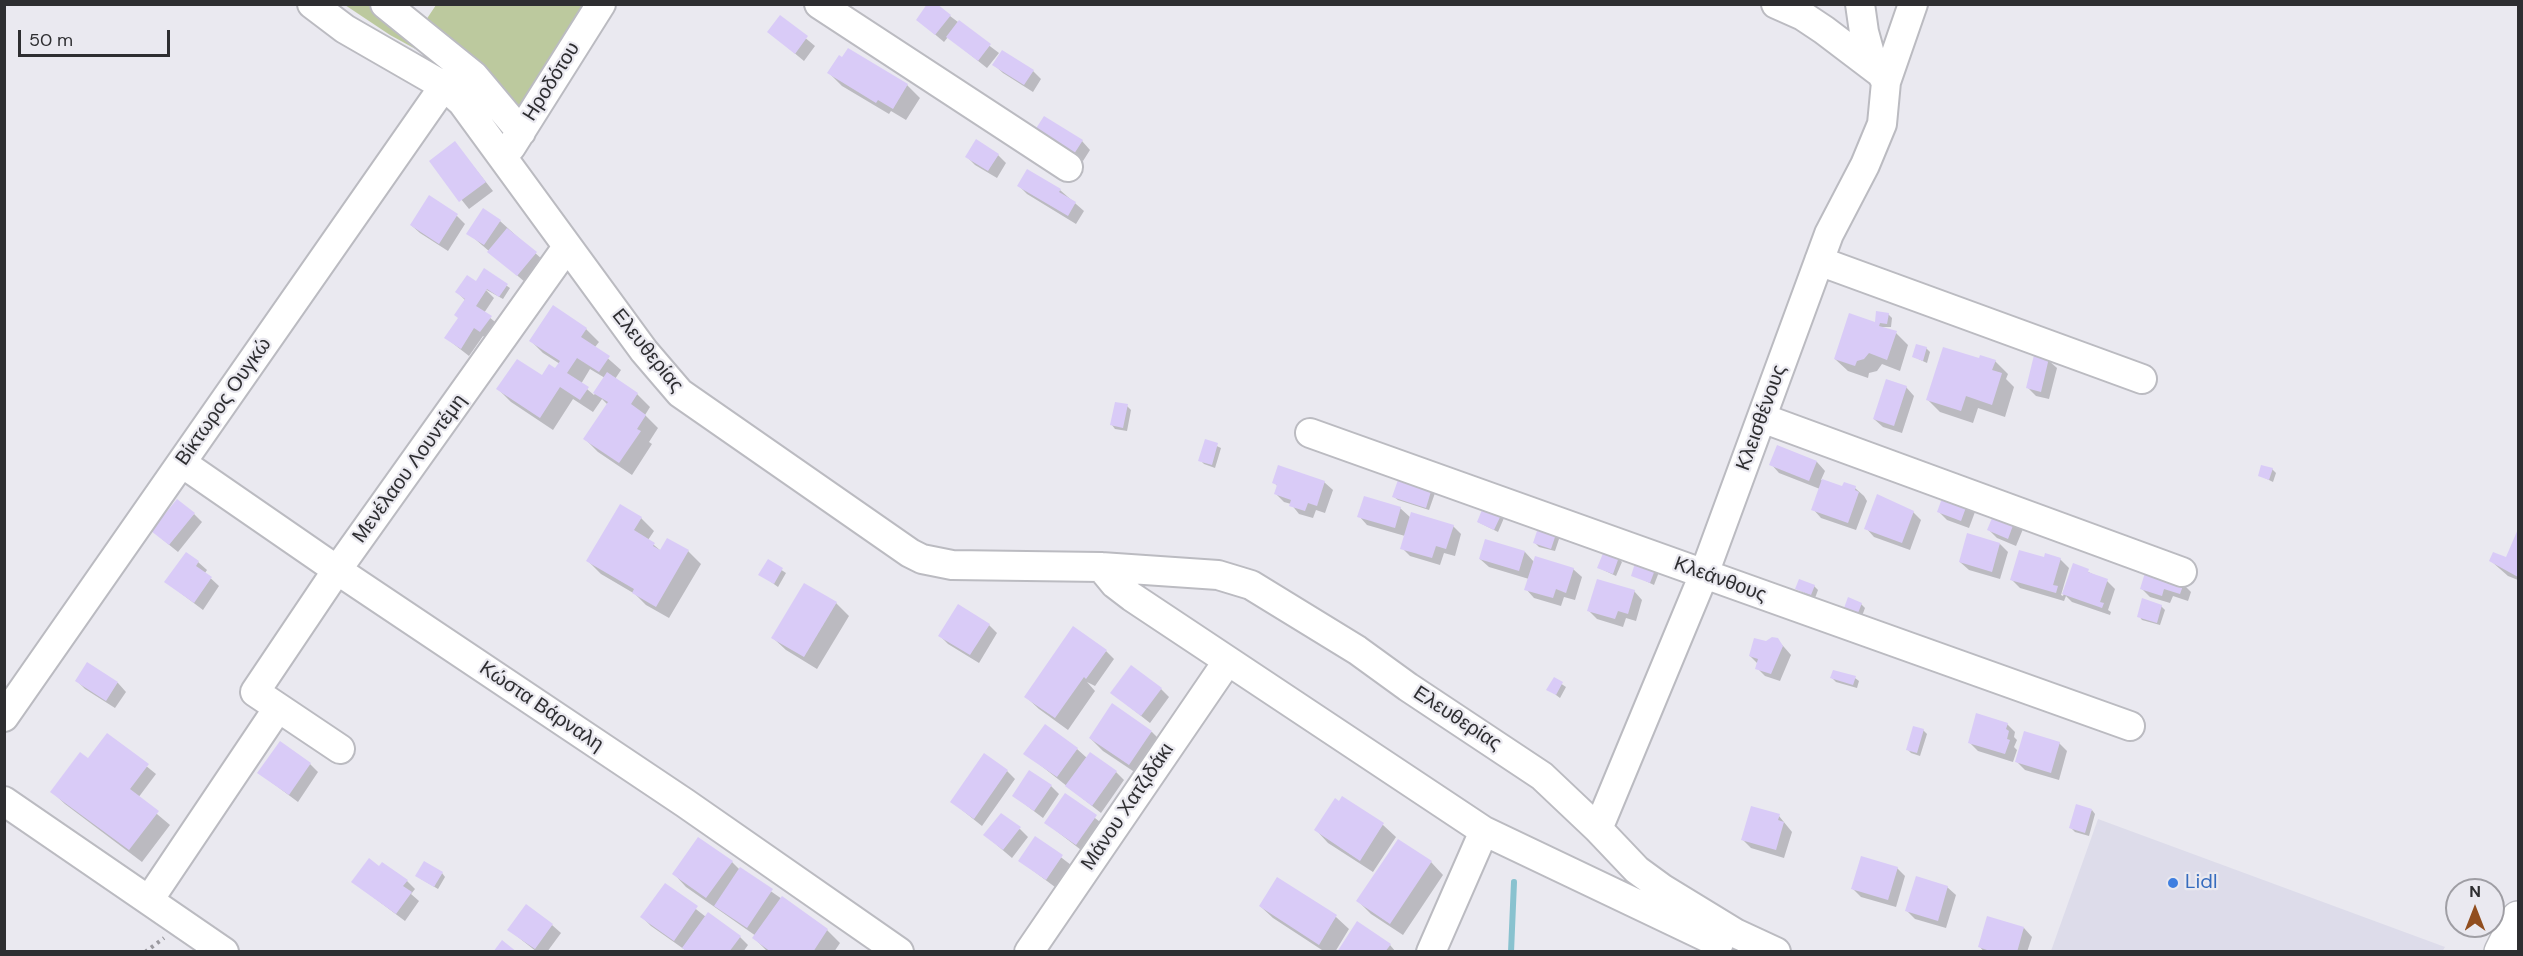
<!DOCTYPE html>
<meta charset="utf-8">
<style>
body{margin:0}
#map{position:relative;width:2523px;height:956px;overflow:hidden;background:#eae9f0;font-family:"DM Sans",sans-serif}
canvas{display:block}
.frame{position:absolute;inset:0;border:6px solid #2e2e31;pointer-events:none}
.north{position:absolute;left:2445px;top:878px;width:60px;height:60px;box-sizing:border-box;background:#eae9f0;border:2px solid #9f9ea4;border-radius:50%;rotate:0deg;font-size:16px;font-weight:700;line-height:24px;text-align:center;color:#2e2e31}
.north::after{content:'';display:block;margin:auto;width:21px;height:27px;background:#914e1f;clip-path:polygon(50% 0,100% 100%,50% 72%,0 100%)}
.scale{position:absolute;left:18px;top:30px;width:152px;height:27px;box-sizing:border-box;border:3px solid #2e2e31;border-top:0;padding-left:8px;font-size:18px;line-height:21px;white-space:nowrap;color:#2e2e31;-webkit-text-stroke:4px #eae9f0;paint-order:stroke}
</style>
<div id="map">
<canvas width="2523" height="956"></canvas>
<div class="frame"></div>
<div class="north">N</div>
<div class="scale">50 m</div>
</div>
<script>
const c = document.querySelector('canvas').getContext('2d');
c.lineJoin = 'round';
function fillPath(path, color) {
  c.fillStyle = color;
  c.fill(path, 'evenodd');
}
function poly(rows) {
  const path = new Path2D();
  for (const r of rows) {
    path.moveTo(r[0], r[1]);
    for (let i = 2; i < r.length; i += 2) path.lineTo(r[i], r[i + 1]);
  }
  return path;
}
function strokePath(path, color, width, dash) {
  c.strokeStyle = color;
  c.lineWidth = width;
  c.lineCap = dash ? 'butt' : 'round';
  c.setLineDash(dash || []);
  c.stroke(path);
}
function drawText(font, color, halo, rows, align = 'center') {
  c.font = font + ' "DM Sans",sans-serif';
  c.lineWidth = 4.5;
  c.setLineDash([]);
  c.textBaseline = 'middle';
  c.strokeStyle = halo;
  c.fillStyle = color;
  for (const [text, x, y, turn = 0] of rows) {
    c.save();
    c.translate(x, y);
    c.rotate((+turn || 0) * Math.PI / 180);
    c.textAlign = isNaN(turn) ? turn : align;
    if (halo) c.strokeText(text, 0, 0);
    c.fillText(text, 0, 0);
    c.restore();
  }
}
const built = poly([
 [2098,819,2445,947,2442,952,2051,951]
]);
const green = poly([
 [345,5,370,5,432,58,390,35],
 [436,5,589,5,520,115,426,20]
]);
const shadow = poly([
 [950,16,999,53,987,68,948,37,944,42,918,20],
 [780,17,815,46,804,61,769,32],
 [994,65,1033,71,1041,79,1033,92,1003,73],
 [829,73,907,85,920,98,906,120,891,111,889,114,842,86],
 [1045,138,1082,141,1090,150,1083,161],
 [455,143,493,191,469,209,431,162],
 [998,155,1006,163,997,178,975,165,967,157],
 [1019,186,1060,190,1084,211,1076,224,1027,194],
 [429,197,457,216,465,224,448,251,420,233,411,225],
 [500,221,544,261,526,283,468,233],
 [485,271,510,288,503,299,485,289,494,298,484,313,499,325,489,340,483,336,469,356,446,338,459,318,456,315,466,301,457,292,467,277,476,283],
 [1888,314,1892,318,1891,327,1879,327,1896,333,1908,345,1900,371,1882,364,1877,371,1869,373,1868,378,1848,371,1835,359],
 [586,329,599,342,595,347,621,370,615,379,637,394,650,407,645,415,658,428,649,442,652,444,632,475,598,452,585,439,608,405,602,399,593,412,573,399,553,430,511,402,498,389,542,377,555,370,560,364,543,353,531,341],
 [590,369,605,378,594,395,581,384],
 [1926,348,1930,352,1927,363,1914,357],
 [1980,360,1995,361,2008,374,2006,379,2014,387,2005,417,1978,408,1973,423,1940,412,1927,399],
 [2048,360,2057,368,2049,399,2036,396,2028,388],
 [1906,387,1914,396,1902,433,1883,427,1874,419],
 [1127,406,1131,410,1127,431,1115,429,1112,425],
 [1206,441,1221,448,1215,468,1204,464,1200,460],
 [1778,447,1817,462,1825,471,1821,480,1843,488,1855,488,1864,496,1867,501,1856,530,1821,518,1813,509,1820,489,1779,473,1771,464],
 [2272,469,2276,473,2273,482,2259,475],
 [1400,479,1435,493,1429,510,1398,500,1394,497],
 [1274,482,1324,482,1333,490,1325,513,1316,510,1313,518,1299,514,1291,504,1284,502,1276,494,1278,487],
 [1967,503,1975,512,1969,528,1947,520,1939,512],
 [1400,508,1411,518,1453,526,1461,534,1455,556,1444,553,1440,565,1410,556,1402,548,1405,536,1367,525,1359,516],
 [1913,512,1921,520,1910,550,1874,537,1866,528],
 [194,514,202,522,178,552,162,539],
 [1501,514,1504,518,1498,532,1478,522],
 [641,518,654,531,648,540,661,551,688,551,701,564,669,618,646,605,635,594,601,574,588,561],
 [2015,521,2023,529,2016,546,1997,538,1988,529],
 [1540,527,1560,536,1555,551,1539,547,1535,543],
 [2518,532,2518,580,2508,576,2491,561,2507,559],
 [2000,544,2008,552,2000,579,1969,570,1960,562],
 [1525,552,1534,562,1573,569,1582,577,1575,600,1564,597,1561,606,1534,598,1526,589,1529,579,1489,567,1480,559],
 [1618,558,1622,562,1616,576,1599,568],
 [2045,559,2060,559,2069,568,2061,595,2063,596,2074,565,2107,581,2115,589,2108,610,2111,612,2110,615,2072,602,2066,596,2064,601,2020,588,2012,580],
 [768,561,786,573,778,587,760,574],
 [198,562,207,570,205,573,219,586,203,610,166,582],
 [1637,562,1659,572,1654,585,1633,575],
 [2183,584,2191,592,2188,601,2173,596,2170,603,2150,597,2142,589],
 [1814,586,1818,590,1815,598,1797,589],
 [1634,591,1642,600,1636,621,1626,618,1623,627,1597,619,1589,611],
 [836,603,849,616,817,669,786,650,773,638],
 [1861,604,1865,608,1862,616,1845,607],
 [2161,606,2165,610,2160,625,2142,620,2139,616],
 [989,625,997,633,979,663,948,644,940,636],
 [1777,639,1791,655,1780,681,1765,676,1757,668,1758,664,1750,656,1766,643],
 [1106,651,1114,659,1095,686,1087,682,1095,691,1068,730,1039,709,1026,697],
 [88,664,118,683,126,692,115,708,85,689,77,681],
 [1832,678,1855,678,1859,681,1857,688,1836,682],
 [1554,679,1566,687,1560,698,1548,689],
 [1161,689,1169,697,1150,723,1112,693],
 [2007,724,2015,732,2014,737,2017,740,2014,747,2017,750,2013,762,1978,751,1969,742],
 [1923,730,1927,734,1920,756,1911,753,1907,749],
 [1152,732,1164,744,1142,777,1103,751,1090,738],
 [108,735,156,774,138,798,170,825,142,862,65,804,52,792,89,760],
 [2059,743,2067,751,2059,780,2025,770,2017,762],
 [1077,749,1087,758,1116,772,1124,780,1101,813,1025,753],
 [310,764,318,772,298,802,259,773],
 [1007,771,1015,779,982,826,952,802],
 [1051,786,1059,794,1043,818,1014,796],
 [1065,795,1104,825,1085,853,1046,823],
 [1342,798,1383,825,1396,837,1373,872,1328,843,1316,830],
 [2092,810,2095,814,2089,836,2075,832,2071,828],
 [1779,816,1792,832,1784,858,1751,848,1743,840],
 [1020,829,1028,837,1012,858,985,835],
 [1036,838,1071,865,1055,887,1020,861],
 [732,862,740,870,827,930,840,943,834,952,768,952,754,938,756,936,686,887,674,874],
 [1431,862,1443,875,1403,935,1371,914,1358,901],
 [379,868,407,881,415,889,411,894,419,901,405,921,353,882],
 [1897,868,1905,876,1896,907,1861,897,1853,889],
 [442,873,445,877,438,889,421,879],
 [1277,879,1336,917,1349,929,1335,952,1325,952,1273,918,1260,906],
 [665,885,706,917,740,937,748,945,743,952,688,952,651,926,642,917],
 [1947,887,1956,895,1946,928,1915,919,1907,911],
 [552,925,561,933,547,952,537,952,509,930],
 [2024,928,2032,937,2027,952,1984,952,1980,947],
 [1390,945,1396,952,1339,952]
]);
const stream = poly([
 [1511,952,1514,882]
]);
const building = poly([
 [927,4,937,4,951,15,935,35,916,20],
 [780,15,808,36,795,54,767,32],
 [959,20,991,44,978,61,946,37],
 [848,48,908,84,893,109,878,100,876,103,827,73,839,55,842,57],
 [1002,50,1034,70,1024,85,992,65],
 [1044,116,1083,140,1074,154,1035,130],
 [976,139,999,154,988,171,965,157],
 [455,141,486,182,459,202,429,161],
 [1027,169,1061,189,1059,192,1076,202,1068,216,1017,186],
 [429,195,458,214,439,244,410,225],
 [483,208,501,220,484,245,466,234],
 [507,228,537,252,517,276,487,252],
 [484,268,508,284,499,297,487,289,476,306,492,316,480,332,474,328,461,349,444,338,458,318,454,315,465,299,455,292,467,275,476,281],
 [553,305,587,328,581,337,610,356,599,372,577,358,567,373,589,387,580,400,560,387,540,418,496,389,517,359,542,375,549,364,555,368,560,361,529,341],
 [1876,311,1889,313,1887,324,1880,323,1879,326,1897,331,1887,360,1869,353,1864,359,1857,361,1855,366,1834,359,1849,313,1875,322],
 [1916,344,1927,347,1923,361,1912,357],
 [1943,347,1979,358,1980,355,1996,360,1992,370,2002,373,1992,405,1966,396,1961,411,1926,400],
 [2034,355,2049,358,2041,392,2026,388],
 [607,372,638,393,631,404,646,415,637,429,641,431,619,463,583,439,608,402,593,393],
 [1886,379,1907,386,1894,426,1873,419],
 [1115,402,1128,404,1123,428,1110,425],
 [1205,439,1218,443,1212,465,1198,461],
 [1777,445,1817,461,1809,481,1769,465],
 [1278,465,1325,481,1317,506,1308,503,1305,511,1289,506,1291,500,1274,494,1277,485,1272,483],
 [2261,465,2273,468,2269,480,2258,476],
 [1399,477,1432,488,1426,508,1392,497],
 [1822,479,1842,486,1844,482,1856,486,1855,490,1859,492,1848,523,1811,510],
 [1944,493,1968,502,1961,521,1937,512],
 [1877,494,1914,511,1902,543,1864,529],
 [1364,496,1401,507,1395,528,1357,517],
 [177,499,195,513,169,545,151,531],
 [620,504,642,517,634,530,655,543,653,546,660,550,667,538,689,550,656,607,632,593,634,589,586,561],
 [1484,505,1502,513,1494,530,1477,522],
 [1995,511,2015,520,2008,539,1987,530],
 [1411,512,1454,525,1446,549,1436,546,1432,558,1400,549],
 [1539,525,1557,531,1551,549,1533,543],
 [2518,529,2518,577,2489,561,2493,552,2506,557],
 [1967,533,2000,543,1992,572,1959,562],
 [1485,539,1525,551,1519,571,1479,559],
 [2019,550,2044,557,2045,553,2061,558,2053,585,2058,586,2056,593,2010,580],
 [1604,551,1619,557,1613,574,1597,568],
 [186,552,199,561,196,566,212,577,194,603,164,582],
 [1535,556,1574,568,1566,593,1556,589,1553,598,1524,590],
 [768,559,783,568,774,584,758,575],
 [1636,560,1656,567,1650,583,1631,576],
 [2073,563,2089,569,2088,572,2108,579,2100,602,2104,603,2102,608,2062,594],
 [2147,566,2184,583,2180,594,2164,589,2162,596,2140,589],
 [1597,579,1635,590,1628,614,1618,611,1615,619,1587,611],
 [1799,579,1815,585,1811,595,1795,589],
 [804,583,837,602,804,657,771,638],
 [1848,597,1862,603,1858,613,1844,608],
 [2142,598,2162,605,2157,623,2137,617],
 [958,604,990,624,970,655,938,636],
 [1073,626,1107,650,1086,679,1084,677,1055,718,1024,697],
 [1772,637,1778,638,1783,646,1771,674,1755,669,1758,659,1749,656,1754,638,1766,641],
 [87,662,118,682,106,701,75,681],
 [1131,665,1162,688,1141,716,1110,693],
 [1833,670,1856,676,1853,685,1830,678],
 [1554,677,1563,682,1556,695,1546,690],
 [1112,703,1152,731,1129,765,1089,738],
 [1976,713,2008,723,2006,729,2009,731,2007,739,2010,740,2005,754,1968,743],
 [1045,724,1078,748,1057,777,1023,754],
 [1913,726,1924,729,1917,753,1906,750],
 [2024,731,2060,742,2051,773,2015,762],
 [107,733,149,764,130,789,159,811,129,850,50,792,80,752,88,758],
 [280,741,311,763,289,795,257,773],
 [1090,752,1117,771,1092,806,1065,786],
 [984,753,1008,770,974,819,950,802],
 [1029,770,1052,785,1034,811,1012,796],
 [1065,793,1097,815,1076,845,1044,823],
 [1342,796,1384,823,1360,861,1314,830,1335,798,1339,801],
 [2076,804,2092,809,2085,833,2069,828],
 [1751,806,1780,814,1778,820,1784,822,1776,850,1741,840],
 [1001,813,1021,827,1003,850,983,835],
 [1035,836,1063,855,1046,880,1018,861],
 [698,837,733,861,706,898,672,874],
 [1398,839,1432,861,1390,924,1356,901],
 [1861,856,1898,867,1888,900,1851,889],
 [369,858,379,866,382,862,408,880,403,886,412,892,396,914,351,882],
 [424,861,443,872,434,887,415,876],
 [740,867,773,889,747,928,714,906],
 [1916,876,1948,886,1938,921,1905,911],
 [1277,877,1337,915,1319,945,1259,906],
 [665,883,698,906,674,941,640,917],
 [782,896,828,929,813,952,771,952,752,938],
 [526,904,553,924,535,949,507,930],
 [708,912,741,936,729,952,688,952,682,948],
 [1987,916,2024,927,2017,952,1993,952,1978,947],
 [1357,921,1391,944,1385,952,1337,952],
 [502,940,517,952,493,952]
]);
const path = poly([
 [145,952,164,938]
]);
const minor = poly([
 [312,4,345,29,444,86,462,102,644,351,680,393,910,553,922,559,952,565,1101,567,1218,575,1251,585,1357,650,1408,687,1542,776,1598,829,1637,870,1663,889,1735,933,1776,952],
 [385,4,474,76,521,132],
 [819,4,1068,167],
 [1776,4,1803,16,1824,30,1878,71],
 [1886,82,1913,4],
 [511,147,601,4],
 [1819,261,2142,379],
 [1762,418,2182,572],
 [1310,433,2130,726],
 [182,463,337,570,685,803,899,952],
 [1101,567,1115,584,1132,597,1484,831,1719,943],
 [4,717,444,86],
 [340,749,255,692,337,570,567,247],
 [4,801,224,952],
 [1598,829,1704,574,1829,234,1865,165,1882,124,1886,82,1870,54,1864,32,1860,4],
 [149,900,278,708],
 [1029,952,1227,662],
 [1431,952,1484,831]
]);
const major = poly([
 [2501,952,2518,918]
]);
const markers = [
 [2173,883,6,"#3f7fe0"]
];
const streetNames = [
 ["Ηροδότου",552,82,-58],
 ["Ελευθερίας",647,351,51],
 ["Βίκτωρος Ουγκώ",224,402,-55],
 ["Κλεισθένους",1762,418,-70],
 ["Μενέλαου Λουντέμη",410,469,-54],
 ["Κλεάνθους",1720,580,20],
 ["Κώστα Βάρναλη",541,707,34],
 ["Ελευθερίας",1457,719,33],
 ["Μάνου Χατζιδάκι",1128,807,-56]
];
const shopNames = [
 ["Lidl",2185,883]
];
fillPath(built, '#dddcea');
fillPath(green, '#bcc99e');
fillPath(shadow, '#0003');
strokePath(stream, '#89c2cf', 6);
fillPath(building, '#d9cbf7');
strokePath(minor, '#bbbbc1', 32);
strokePath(major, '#bbbbc1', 36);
strokePath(path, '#9a999f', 4, [3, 4.5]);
strokePath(minor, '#fff', 28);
strokePath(major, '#fff', 33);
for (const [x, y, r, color] of markers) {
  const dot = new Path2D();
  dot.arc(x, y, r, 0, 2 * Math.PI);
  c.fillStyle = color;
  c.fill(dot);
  strokePath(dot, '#eae9f0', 2);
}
drawText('20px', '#2e2e31', '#eae9f0', streetNames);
drawText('20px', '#366cbe', '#eae9f0', shopNames, 'left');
</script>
